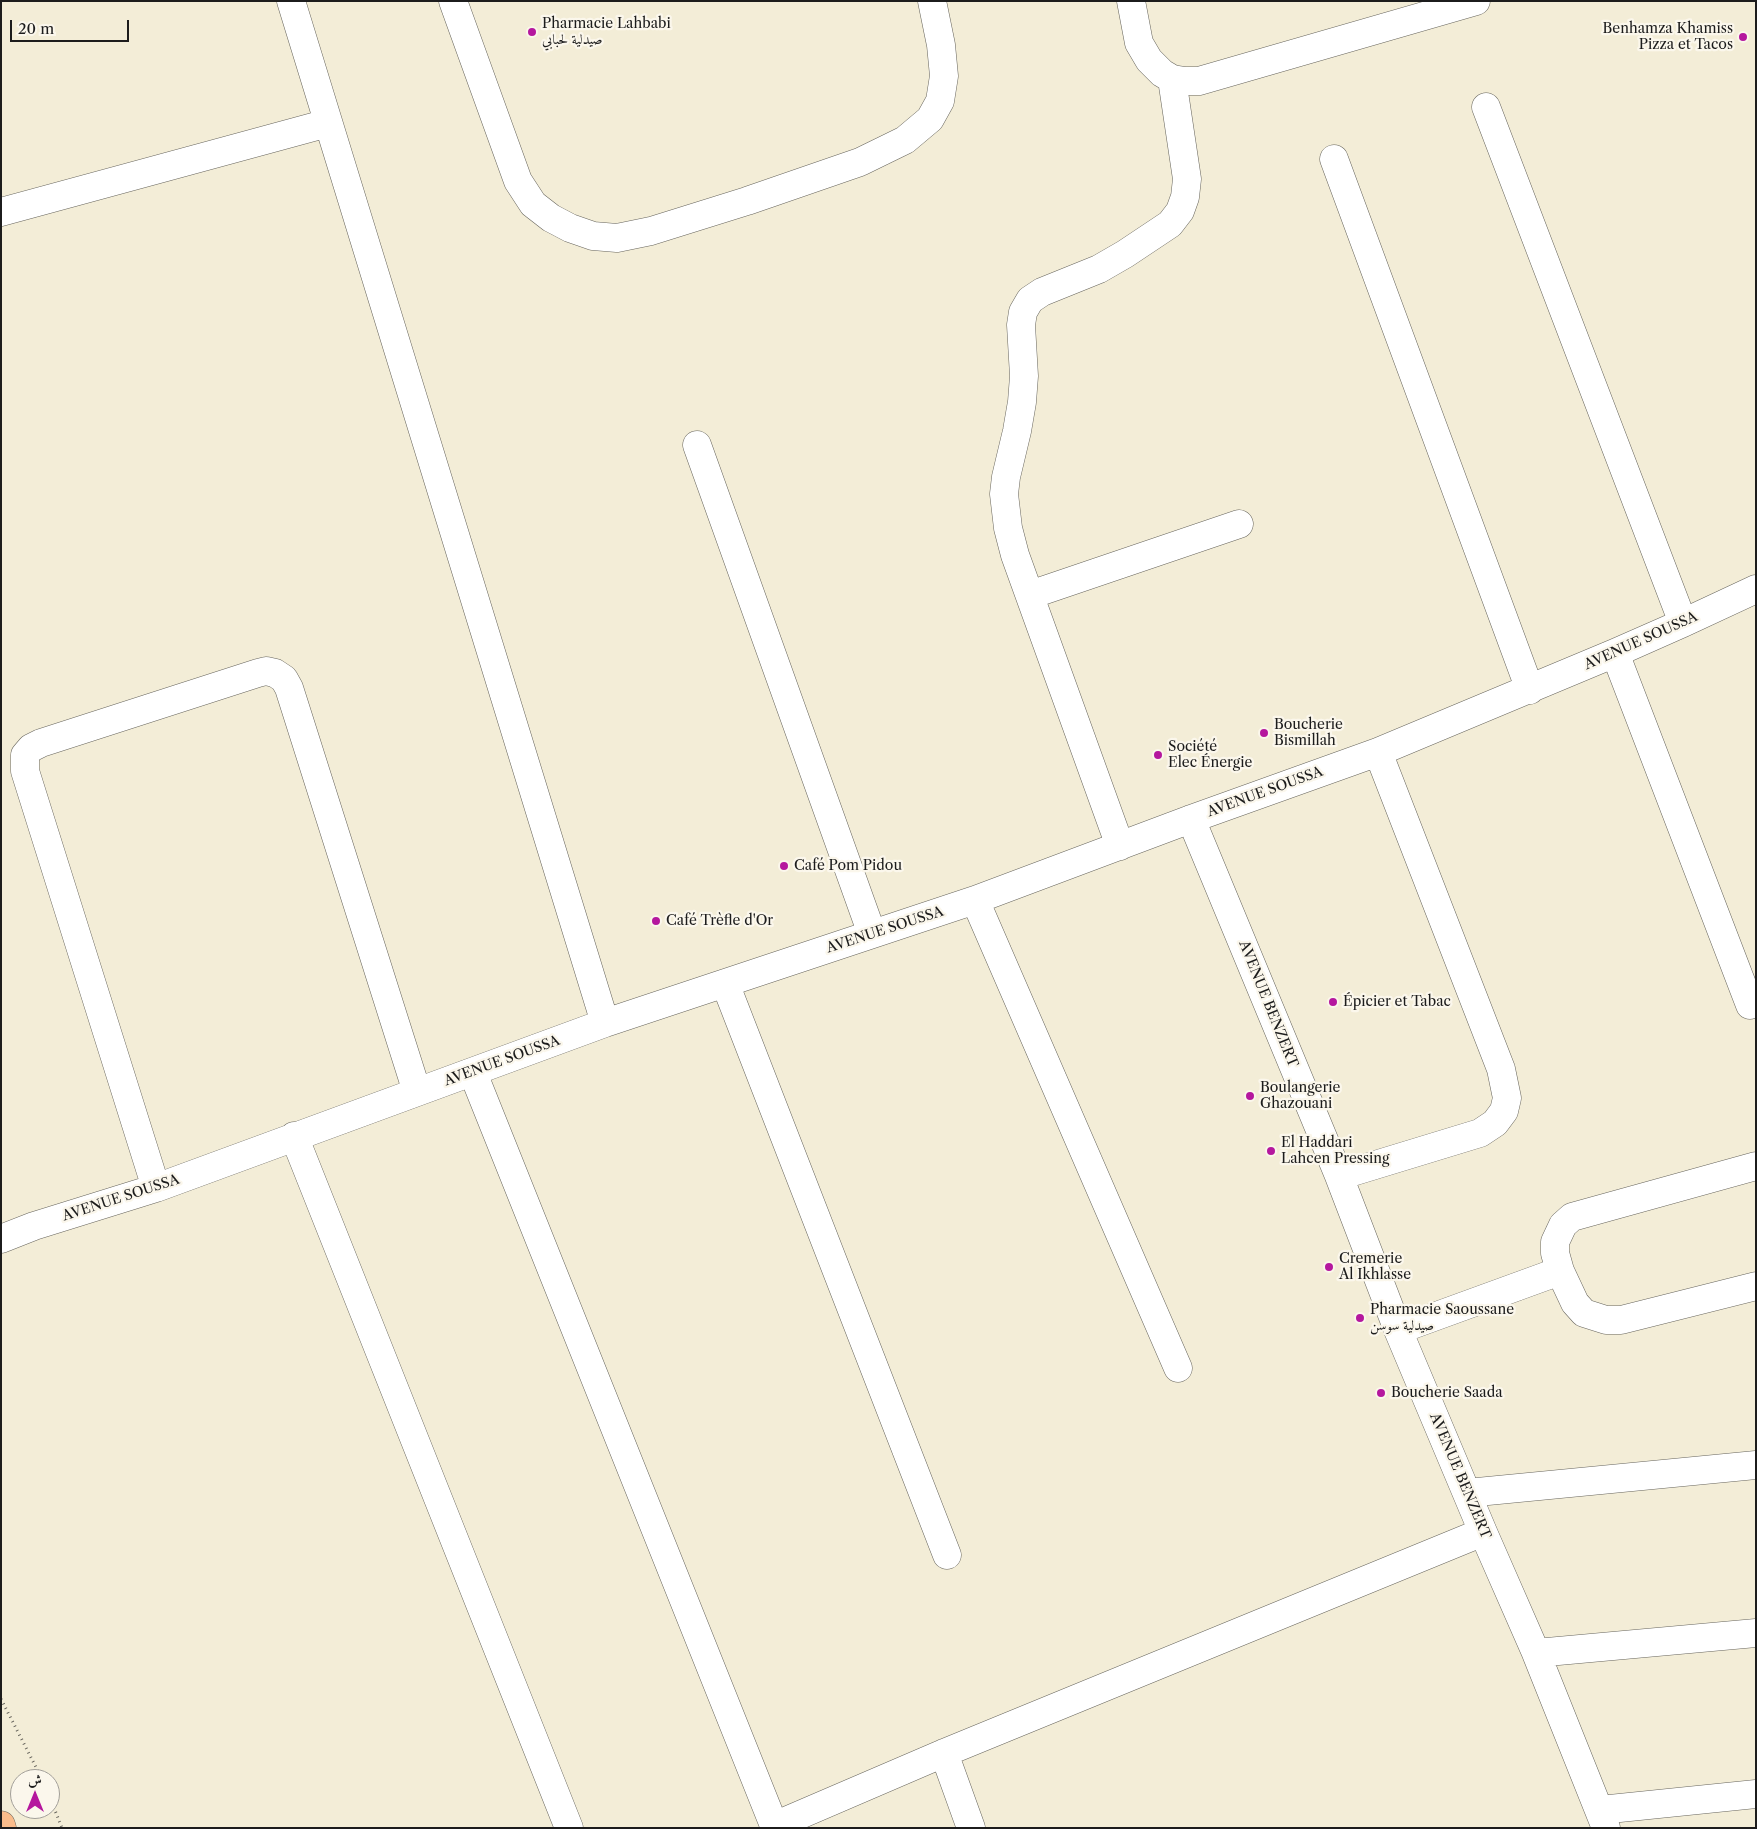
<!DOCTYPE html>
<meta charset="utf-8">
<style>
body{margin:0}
#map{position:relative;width:1757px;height:1829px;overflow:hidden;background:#f3edd7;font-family:"Libre Caslon Text",Amiri,serif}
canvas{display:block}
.frame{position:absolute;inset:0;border:2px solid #1c1c1c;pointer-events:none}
.north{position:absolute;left:10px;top:1769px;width:50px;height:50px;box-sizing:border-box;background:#fbf7ec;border:1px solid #a29f99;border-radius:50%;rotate:0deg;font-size:14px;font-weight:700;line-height:20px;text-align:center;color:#1c1c1c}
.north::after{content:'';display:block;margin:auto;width:18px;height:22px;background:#b5179e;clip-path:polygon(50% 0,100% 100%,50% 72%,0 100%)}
.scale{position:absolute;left:10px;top:20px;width:119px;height:22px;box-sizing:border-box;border:2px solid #1c1c1c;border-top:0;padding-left:6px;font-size:15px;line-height:18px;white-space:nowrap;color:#1c1c1c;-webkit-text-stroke:4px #fbf7ec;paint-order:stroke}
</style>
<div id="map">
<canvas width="1757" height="1829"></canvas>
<div class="frame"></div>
<div class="north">ش</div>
<div class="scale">20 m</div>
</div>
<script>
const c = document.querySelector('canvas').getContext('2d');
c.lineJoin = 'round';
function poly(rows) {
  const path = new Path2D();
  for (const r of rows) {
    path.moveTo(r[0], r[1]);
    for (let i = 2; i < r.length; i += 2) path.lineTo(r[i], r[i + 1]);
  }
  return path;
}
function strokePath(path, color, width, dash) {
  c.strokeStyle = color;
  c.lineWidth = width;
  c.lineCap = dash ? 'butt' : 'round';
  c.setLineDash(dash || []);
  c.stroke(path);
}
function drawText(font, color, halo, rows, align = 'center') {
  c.font = font + ' "Libre Caslon Text",Amiri,serif';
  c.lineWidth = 4.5;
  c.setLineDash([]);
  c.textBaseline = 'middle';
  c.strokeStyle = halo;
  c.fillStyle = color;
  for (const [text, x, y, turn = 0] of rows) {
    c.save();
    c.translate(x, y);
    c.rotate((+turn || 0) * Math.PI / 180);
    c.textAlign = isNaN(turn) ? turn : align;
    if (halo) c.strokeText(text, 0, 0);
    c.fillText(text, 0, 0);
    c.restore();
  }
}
const path = poly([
 [1,1699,42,1779],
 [50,1798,62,1828]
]);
const minor = poly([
 [291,1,605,1023],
 [453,1,518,181,533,204,551,218,570,228,593,236,617,238,651,231,747,201,860,162,905,140,930,119,940,101,944,76,941,45,932,1],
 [1131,1,1139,43,1149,60,1162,73,1172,79,1185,81,1199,81,1476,1],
 [1486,107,1683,623],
 [1334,159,1530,690],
 [1,212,328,123],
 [697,445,872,934],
 [1030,595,1239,524],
 [1615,653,1750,1005],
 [1191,819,1339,1176,1398,1330,1483,1532,1536,1653,1606,1828],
 [1120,846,1015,555,1008,528,1004,494,1006,477,1017,431,1022,402,1024,376,1021,325,1023,312,1030,300,1042,292,1099,269,1125,254,1170,224,1180,211,1185,197,1187,179,1172,79],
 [975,900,1178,1368],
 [725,983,947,1555],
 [473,1073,775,1828],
 [294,1136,569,1828],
 [1756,1166,1572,1217,1563,1225,1555,1242,1555,1253,1560,1271,1575,1303,1584,1313,1606,1320,1621,1320,1756,1286],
 [1339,1176,1480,1133,1495,1123,1504,1111,1507,1098,1501,1069,1378,752],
 [156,1188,25,771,25,755,31,748,41,743,258,673,266,671,275,673,284,679,289,688,417,1092],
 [1,1239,34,1226,156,1188,605,1023,975,900,1191,819,1378,752,1615,653,1683,623,1756,589],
 [1398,1330,1560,1271],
 [1467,1493,1756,1465],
 [1536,1653,1756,1633],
 [944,1753,971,1828],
 [1600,1810,1756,1794],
 [774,1826,944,1753,1483,1532]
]);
const major = poly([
 [1,1825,2,1828]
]);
const markers = [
 [532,32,5,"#b5179e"],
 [1743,37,5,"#b5179e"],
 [1264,733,5,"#b5179e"],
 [1158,755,5,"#b5179e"],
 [784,866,5,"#b5179e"],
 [656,921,5,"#b5179e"],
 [1333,1002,5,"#b5179e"],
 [1250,1096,5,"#b5179e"],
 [1271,1151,5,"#b5179e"],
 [1329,1267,5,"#b5179e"],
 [1360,1318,5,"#b5179e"],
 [1381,1393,5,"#b5179e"]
];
const poiNames = [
 ["Pharmacie Lahbabi",542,24],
 ["صيدلية لحبابي",542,40],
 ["Benhamza Khamiss",1733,29,"right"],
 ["Pizza et Tacos",1733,45,"right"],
 ["Boucherie",1274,725],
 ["Bismillah",1274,741],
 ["Société",1168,747],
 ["Elec Énergie",1168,763],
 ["Café Pom Pidou",794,866],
 ["Café Trèfle d'Or",666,921],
 ["Épicier et Tabac",1343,1002],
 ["Boulangerie",1260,1088],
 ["Ghazouani",1260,1104],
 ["El Haddari",1281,1143],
 ["Lahcen Pressing",1281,1159],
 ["Cremerie",1339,1259],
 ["Al Ikhlasse",1339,1275],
 ["Pharmacie Saoussane",1370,1310],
 ["صيدلية سوسن",1370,1326],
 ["Boucherie Saada",1391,1393]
];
const streetNames = [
 ["AVENUE SOUSSA",1641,641,-24],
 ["AVENUE SOUSSA",1265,792,-20],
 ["AVENUE SOUSSA",885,930,-18],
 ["AVENUE BENZERT",1268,1004,68],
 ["AVENUE SOUSSA",502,1061,-20],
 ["AVENUE SOUSSA",121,1198,-18],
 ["AVENUE BENZERT",1460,1476,67]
];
strokePath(minor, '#67655d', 29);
strokePath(major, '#67655d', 29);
strokePath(path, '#67655d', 3, [1, 4]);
strokePath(minor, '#fff', 28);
strokePath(major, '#fabc8b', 28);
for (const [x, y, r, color] of markers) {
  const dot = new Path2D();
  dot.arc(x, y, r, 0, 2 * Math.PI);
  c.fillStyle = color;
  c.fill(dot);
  strokePath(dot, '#fbf7ec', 2);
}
drawText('14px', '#1c1c1c', '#fbf7ec', poiNames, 'left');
drawText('14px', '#1c1c1c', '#fbf7ec', streetNames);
</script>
